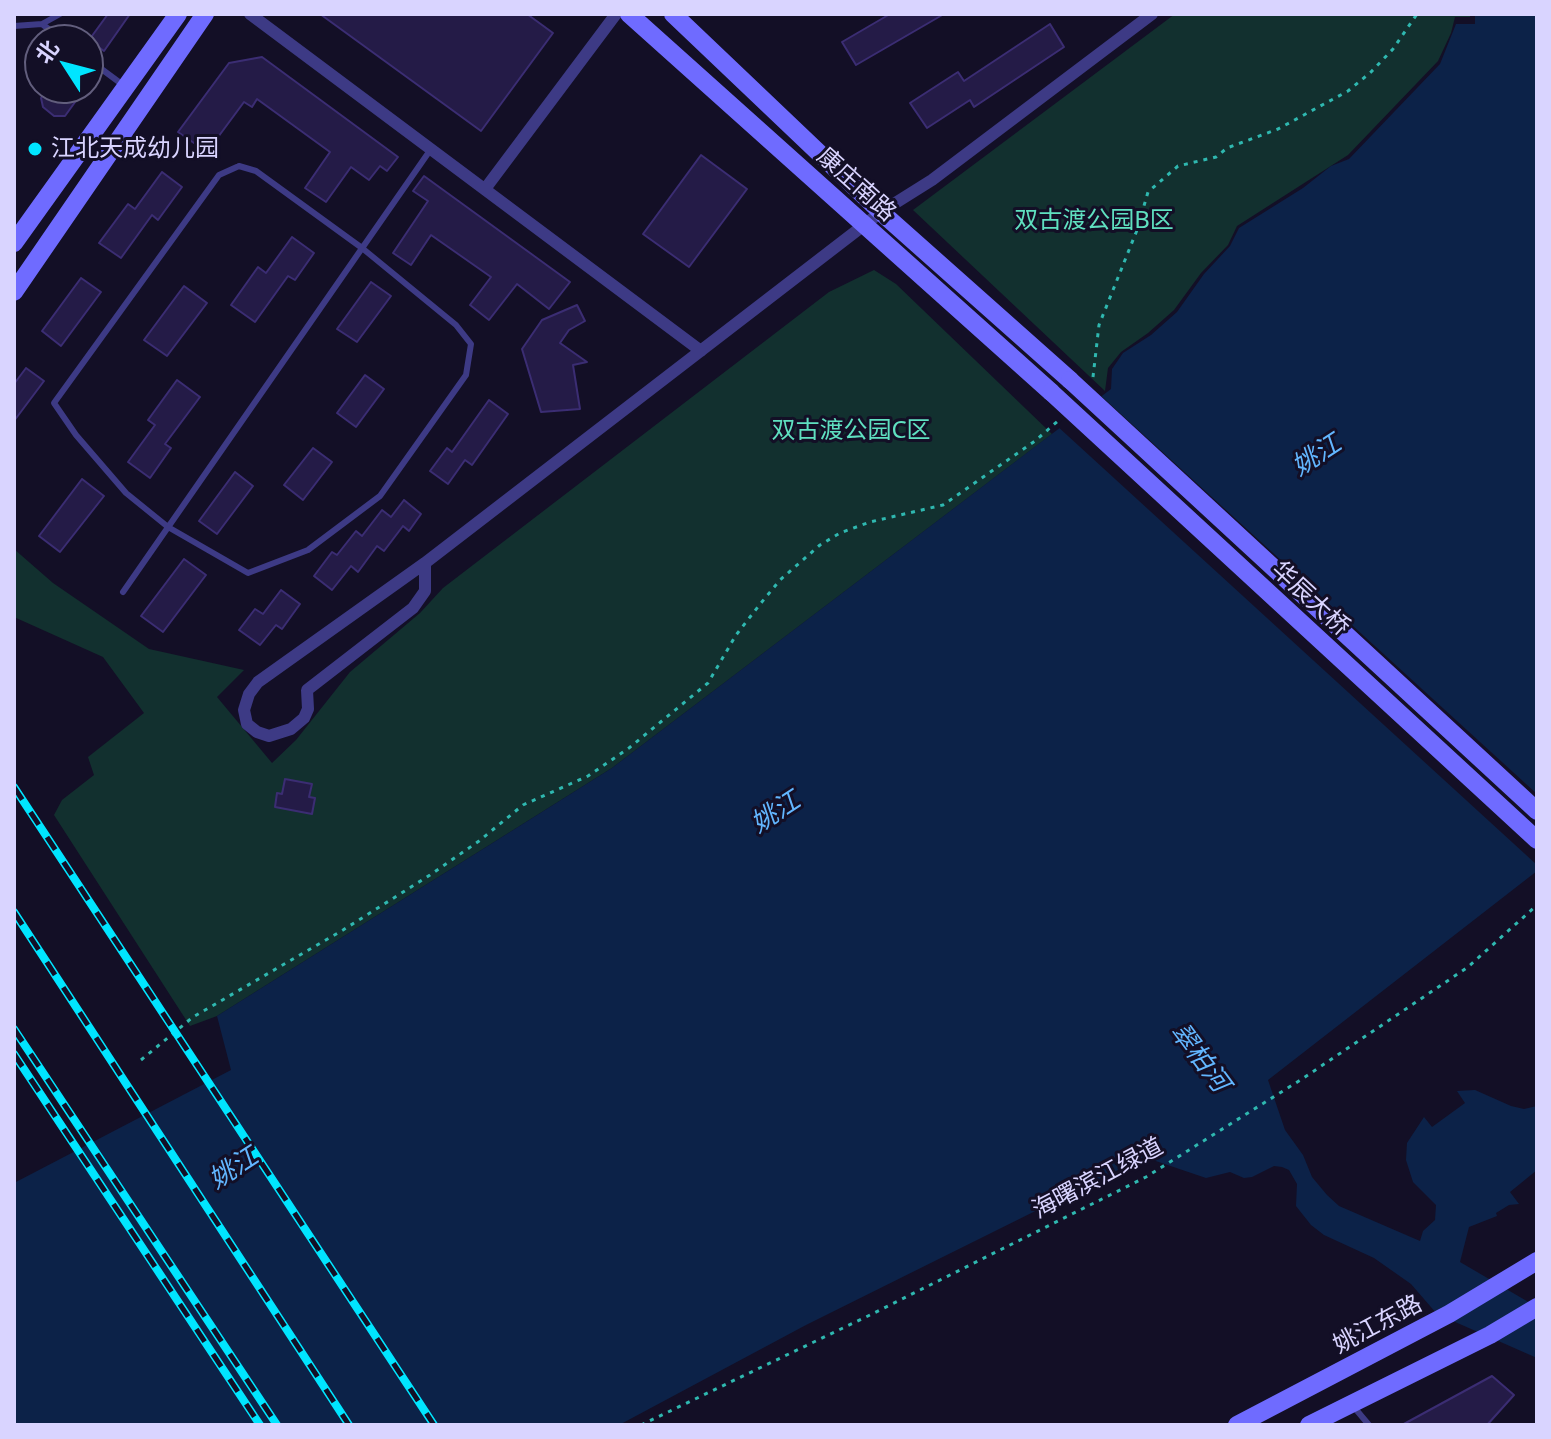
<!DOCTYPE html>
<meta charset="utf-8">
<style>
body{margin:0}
#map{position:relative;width:1551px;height:1439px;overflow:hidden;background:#130f26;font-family:"Noto Sans","Noto Sans SC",sans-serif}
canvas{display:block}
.frame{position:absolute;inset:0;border:16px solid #d9d4ff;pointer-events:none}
.north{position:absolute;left:24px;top:24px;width:80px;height:80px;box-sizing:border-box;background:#130f26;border:2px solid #625e7d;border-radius:50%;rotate:306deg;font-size:22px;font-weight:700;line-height:32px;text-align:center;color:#d9d4ff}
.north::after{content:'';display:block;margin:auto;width:28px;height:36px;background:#00e5ff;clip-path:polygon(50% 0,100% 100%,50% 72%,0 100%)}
</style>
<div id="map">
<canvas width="1551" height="1439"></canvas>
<div class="frame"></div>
<div class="north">北</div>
</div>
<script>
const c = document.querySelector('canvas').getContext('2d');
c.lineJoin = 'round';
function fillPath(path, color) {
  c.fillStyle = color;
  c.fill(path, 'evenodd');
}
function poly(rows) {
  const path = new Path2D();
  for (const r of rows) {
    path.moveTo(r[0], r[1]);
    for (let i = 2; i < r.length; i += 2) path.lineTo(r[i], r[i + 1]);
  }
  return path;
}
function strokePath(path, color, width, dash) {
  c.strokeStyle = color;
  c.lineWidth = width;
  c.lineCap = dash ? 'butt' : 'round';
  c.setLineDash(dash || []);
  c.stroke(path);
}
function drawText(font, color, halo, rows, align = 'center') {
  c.font = font + ' "Noto Sans","Noto Sans SC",sans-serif';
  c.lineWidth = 6;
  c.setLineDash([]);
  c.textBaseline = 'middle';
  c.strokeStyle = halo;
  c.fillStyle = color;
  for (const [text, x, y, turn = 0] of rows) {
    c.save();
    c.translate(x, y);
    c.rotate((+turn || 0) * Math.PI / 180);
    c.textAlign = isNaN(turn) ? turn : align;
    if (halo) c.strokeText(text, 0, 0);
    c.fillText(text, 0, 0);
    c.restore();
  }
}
const green = poly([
 [1175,14,1470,14,1470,17,1455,17,1451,33,1438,61,1348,155,1237,226,1228,245,1201,273,1174,310,1148,333,1121,352,1108,368,1105,391,913,210],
 [874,270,896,284,1052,434,612,768,217,1016,190,1026,54,815,62,800,94,775,88,757,144,713,103,657,14,617,14,549,53,583,149,649,244,670,217,697,272,763,296,740,350,672,420,613,443,588,829,292]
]);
const water = poly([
 [1475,14,1537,14,1537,871,1268,1080,1285,1130,1303,1155,1312,1177,1327,1195,1339,1206,1420,1241,1423,1231,1435,1220,1436,1205,1413,1182,1406,1160,1407,1143,1424,1117,1432,1127,1465,1103,1457,1091,1475,1090,1511,1106,1524,1109,1537,1106,1537,1170,1510,1192,1519,1204,1509,1205,1496,1213,1497,1216,1469,1227,1460,1262,1537,1307,1537,1358,1437,1314,1411,1284,1374,1258,1324,1235,1311,1225,1296,1206,1297,1184,1289,1170,1282,1167,1274,1166,1252,1177,1244,1178,1230,1172,1206,1178,1144,1157,806,1325,619,1425,14,1425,14,1183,231,1070,217,1016,612,768,1111,389,1112,369,1123,353,1151,335,1177,312,1204,274,1230,246,1239,228,1303,188,1331,166,1349,159,1440,64,1456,24,1475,24]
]);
const pier = poly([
 [1099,394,1537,794,1537,865,1056,425]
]);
const building = poly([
 [108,14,130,14,104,51,89,40,108,14],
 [320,14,527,14,553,33,481,131,320,14],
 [890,14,944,14,856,65,842,42,890,14],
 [1050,24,1064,47,974,107,970,100,927,128,910,103,958,72,964,81,1050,24],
 [262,57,398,157,387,171,380,166,369,180,351,167,326,202,305,188,330,152,257,99,252,107,244,102,207,152,178,132,229,63,262,57],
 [48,88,64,88,78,98,65,116,54,116,43,107,41,98,48,88],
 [701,155,747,189,689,267,643,234,701,155],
 [162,172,182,187,158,220,152,215,121,258,99,243,128,204,135,209,162,172],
 [424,176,570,282,549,309,517,284,489,320,470,305,491,277,431,235,411,265,393,253,428,201,413,191,424,176],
 [292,237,314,253,295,280,288,276,255,322,231,305,258,267,266,273,292,237],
 [81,278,101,292,61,346,42,331,81,278],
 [371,282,391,296,357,342,337,329,371,282],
 [184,286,207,303,167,356,144,340,184,286],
 [577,305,585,321,569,330,560,343,587,362,573,365,580,409,541,412,522,349,542,320,577,305],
 [26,368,44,381,14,421,14,384,26,368],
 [365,375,384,389,356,427,337,413,365,375],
 [177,380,200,397,165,444,171,448,150,478,128,462,155,425,148,420,177,380],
 [489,400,508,414,472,465,465,460,448,484,430,471,447,448,452,452,489,400],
 [313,448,332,462,303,500,284,485,313,448],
 [235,472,253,486,217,534,199,521,235,472],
 [82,479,104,496,60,552,39,536,82,479],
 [404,500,421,514,409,531,403,526,384,551,377,546,358,572,351,566,332,590,314,576,332,552,337,555,356,531,362,536,382,510,391,517,404,500],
 [184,559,206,575,163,632,141,616,184,559],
 [281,590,300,604,282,629,276,625,260,645,239,630,255,609,263,614,281,590],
 [285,779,312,784,309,797,315,798,312,814,275,807,277,793,282,794,285,779],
 [1492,1376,1514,1395,1487,1425,1402,1425,1492,1376]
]);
const path = poly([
 [1093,377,1099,325,1137,230,1148,192,1178,166,1216,157,1227,148,1278,129,1348,91,1371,72,1393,49,1417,14],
 [141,1060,193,1017,343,930,430,875,479,841,523,805,588,776,629,748,708,683,736,635,761,603,780,580,820,545,840,533,870,522,943,505,1035,441,1059,420],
 [641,1425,870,1315,1146,1177,1302,1079,1468,967,1537,905]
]);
const lane = poly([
 [42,24,60,14],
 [14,26,42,24,63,40],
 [88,59,123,85],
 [239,166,256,171,362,248,456,325,471,344,466,375,380,496,308,550,248,573,168,527,126,493,76,435,54,403,219,175,239,166],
 [123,592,431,149],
 [1353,1406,1369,1425]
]);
const street = poly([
 [250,14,701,351],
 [485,189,616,14],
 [425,563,425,591,413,608,307,690,308,709,304,718,291,729,269,736,257,732,247,724,244,710,249,694,258,682,425,563,881,212,932,180,1152,14]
]);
const secondary = poly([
 [629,14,1051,392],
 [673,14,881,212,1070,380],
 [14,243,178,14],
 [14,292,205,14],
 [1237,1425,1449,1314,1537,1261],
 [1309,1425,1490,1335,1537,1307]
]);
const rail = poly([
 [14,787,434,1425],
 [14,912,349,1425],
 [14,1029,277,1425],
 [14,1054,260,1425]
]);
const secondaryBridge = poly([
 [1070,380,1537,811],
 [1051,392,1537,840]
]);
const markers = [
 [35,149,8,"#00e5ff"]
];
const poiNames = [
 ["江北天成幼儿园",51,149]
];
const streetNames = [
 ["康庄南路",856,185,42],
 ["华辰大桥",1310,599,43],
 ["海曙滨江绿道",1098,1179,-28],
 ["姚江东路",1378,1325,-28]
];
const parkNames = [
 ["双古渡公园B区",1094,221],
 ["双古渡公园C区",851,431]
];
const waterNames = [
 ["姚江",1317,456,-33],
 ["姚江",776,813,-33],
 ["翠柏河",1199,1058,53],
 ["姚江",234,1169,-33]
];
fillPath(green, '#12302f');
fillPath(water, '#0c2248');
fillPath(pier, '#130f26');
fillPath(building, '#241b47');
strokePath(building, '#3b2d73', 2);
strokePath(path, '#2fb8b0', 3, [4, 6]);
strokePath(lane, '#3d3a85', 6);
strokePath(street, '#3d3a85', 12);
strokePath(secondary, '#6f6bff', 18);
strokePath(rail, '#00e5ff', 8);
strokePath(rail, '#130f26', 5, [15]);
strokePath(secondaryBridge, '#6f6bff', 18);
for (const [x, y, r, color] of markers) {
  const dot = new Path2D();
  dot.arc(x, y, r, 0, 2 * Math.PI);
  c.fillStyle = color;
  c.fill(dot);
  strokePath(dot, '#130f26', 3);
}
drawText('24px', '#d9d4ff', '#130f26', poiNames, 'left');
drawText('24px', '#d9d4ff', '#130f26', streetNames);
drawText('24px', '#5fe0c0', '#130f26', parkNames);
drawText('italic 26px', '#62b6ff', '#130f26', waterNames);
</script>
